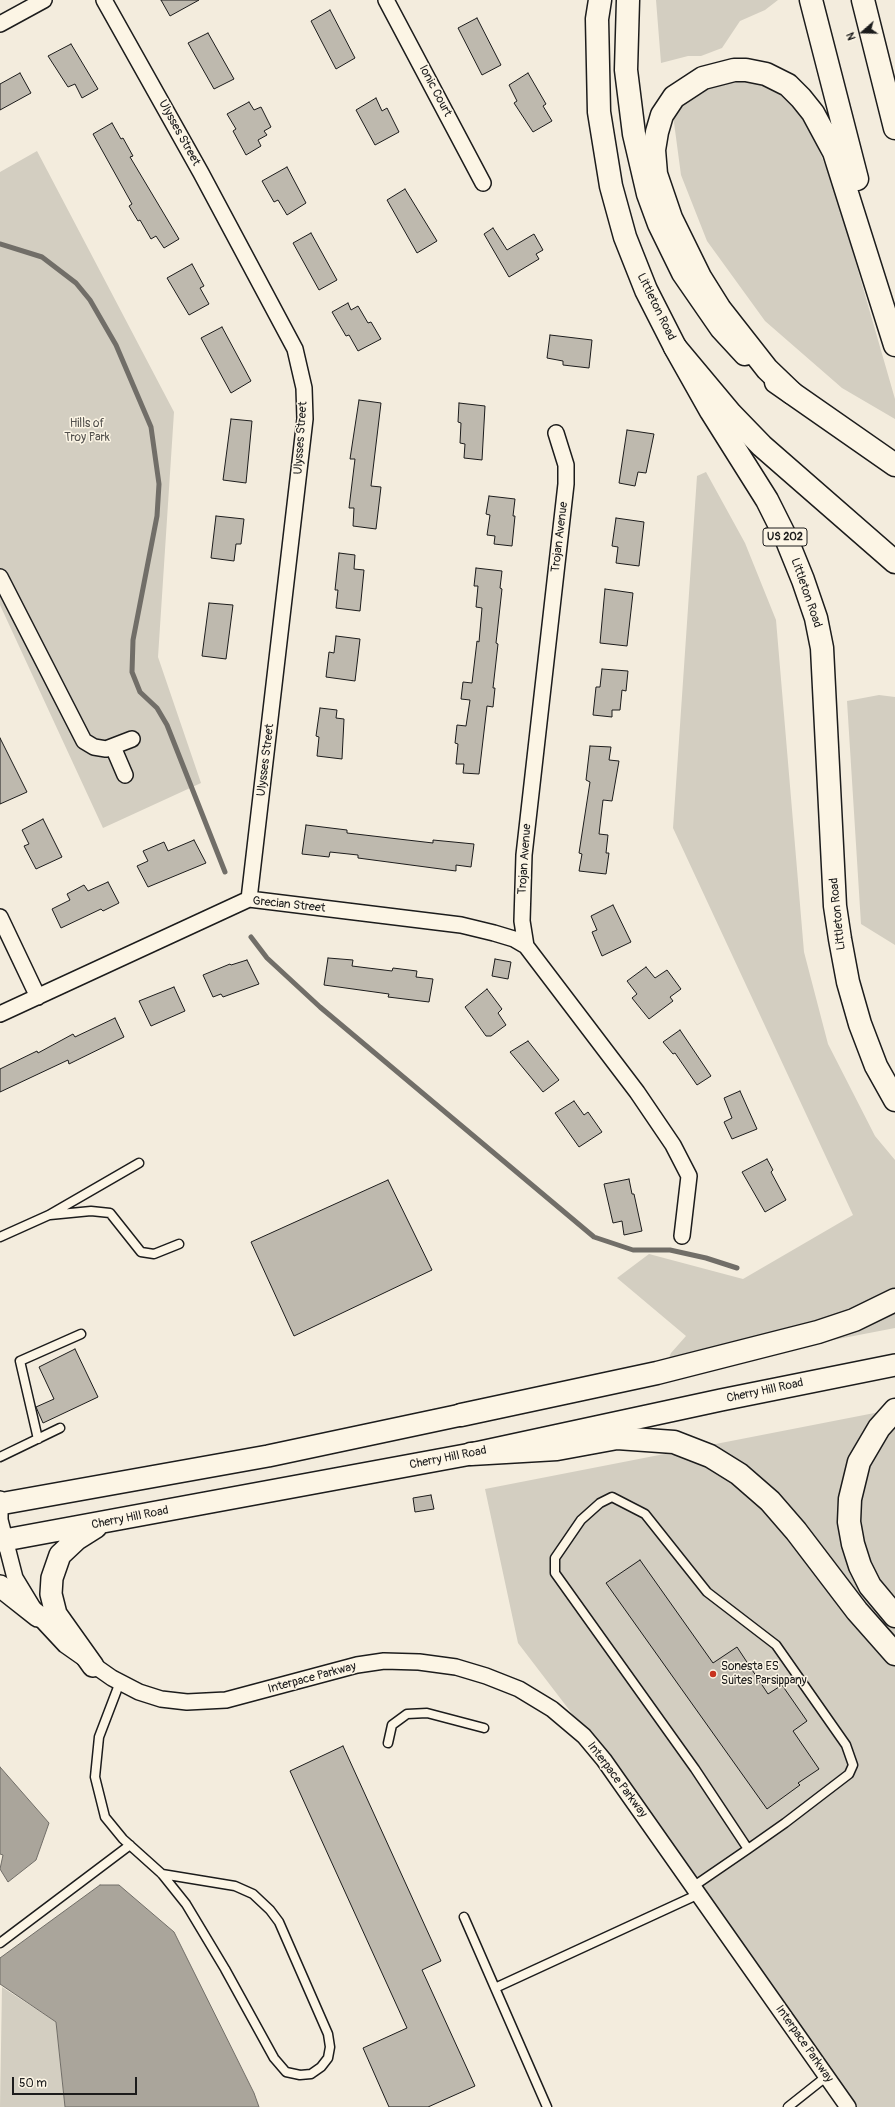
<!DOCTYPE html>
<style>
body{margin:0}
#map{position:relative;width:895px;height:2107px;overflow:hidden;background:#f3ecdd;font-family:Pangolin,sans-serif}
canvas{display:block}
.north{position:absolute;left:843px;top:12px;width:40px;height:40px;-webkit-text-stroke:3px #fcf5e5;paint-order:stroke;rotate:250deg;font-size:11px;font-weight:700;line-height:16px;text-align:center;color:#1c1c1c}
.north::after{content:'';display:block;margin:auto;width:14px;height:18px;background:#1c1c1c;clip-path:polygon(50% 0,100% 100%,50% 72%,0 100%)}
.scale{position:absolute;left:12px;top:2077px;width:125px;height:18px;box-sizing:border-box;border:2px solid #1c1c1c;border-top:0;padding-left:5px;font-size:12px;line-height:14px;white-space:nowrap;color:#1c1c1c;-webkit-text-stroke:3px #fcf5e5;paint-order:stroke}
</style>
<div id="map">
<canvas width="895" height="2107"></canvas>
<div class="north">N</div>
<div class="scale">50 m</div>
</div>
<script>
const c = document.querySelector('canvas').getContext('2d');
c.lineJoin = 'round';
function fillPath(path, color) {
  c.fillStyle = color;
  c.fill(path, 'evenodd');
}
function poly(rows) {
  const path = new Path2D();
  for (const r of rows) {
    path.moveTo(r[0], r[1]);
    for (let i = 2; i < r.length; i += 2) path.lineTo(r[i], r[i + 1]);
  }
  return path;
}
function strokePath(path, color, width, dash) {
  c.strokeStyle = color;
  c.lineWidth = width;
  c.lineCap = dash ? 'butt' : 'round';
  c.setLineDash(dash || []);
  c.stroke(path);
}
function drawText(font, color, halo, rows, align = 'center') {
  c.font = font + ' Pangolin,sans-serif';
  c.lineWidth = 3;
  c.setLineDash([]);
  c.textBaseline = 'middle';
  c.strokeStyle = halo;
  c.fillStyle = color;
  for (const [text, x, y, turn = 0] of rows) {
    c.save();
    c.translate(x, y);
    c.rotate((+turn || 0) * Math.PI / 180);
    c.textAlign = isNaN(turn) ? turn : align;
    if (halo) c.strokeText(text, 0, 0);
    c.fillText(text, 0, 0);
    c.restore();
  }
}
const green = poly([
 [656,0,778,0,765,10,740,21,722,48,701,56,688,56,661,63],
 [730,79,762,82,791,100,811,131,834,187,895,399,895,419,842,388,765,321,707,241,681,175,673,115,696,91],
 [37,151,174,412,158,657,201,783,103,828,0,605,0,172],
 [706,472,745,543,776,620,804,952,828,1044,875,1136,895,1160,895,1328,662,1373,671,1353,686,1336,617,1278,649,1254,743,1279,853,1215,673,828,697,476],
 [879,695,895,697,895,945,861,924,847,701],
 [895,1409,895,2107,854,2107,671,1843,518,1643,485,1489],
 [2,1987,56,2022,65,2107,0,2107]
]);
const water = poly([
 [0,1767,49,1823,36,1860,8,1882,0,1869,3,1855,0,1854,0,1767],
 [100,1885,119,1885,174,1932,254,2093,259,2107,65,2107,56,2022,0,1984,0,1958,100,1885]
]);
const stream = poly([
 [0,244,42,257,76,283,90,300,116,345,151,427,159,484,157,516,133,640,132,672,140,692,157,708,167,725,225,872],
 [251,937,267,958,320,1007,594,1237,633,1250,670,1250,706,1258,737,1268]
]);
const building = poly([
 [161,0,199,0,170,16,161,0],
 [330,10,355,58,336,69,311,21,330,10],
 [477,18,501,65,482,75,458,28,477,18],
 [208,33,234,79,214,89,188,43,208,33],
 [71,44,98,89,82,98,75,84,68,87,48,56,71,44],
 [20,73,31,93,0,110,0,84,20,73],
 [528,73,546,104,543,106,552,121,533,132,514,103,517,101,509,85,528,73],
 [376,98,382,111,387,108,399,132,375,145,356,110,376,98],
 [249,102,254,110,261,107,271,127,264,131,267,135,258,140,261,146,246,155,233,131,236,129,227,114,249,102],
 [112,123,121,139,123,138,133,156,130,157,179,239,164,248,156,236,151,239,140,220,138,221,129,206,132,204,93,134,112,123],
 [287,167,306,203,287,215,278,200,274,202,262,181,287,167],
 [405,189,437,241,417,253,387,200,405,189],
 [493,228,507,250,534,234,543,250,536,254,539,259,509,277,484,234,493,228],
 [311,233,337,280,319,290,293,243,311,233],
 [192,264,204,286,200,288,209,304,189,315,167,278,192,264],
 [348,303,351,310,358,306,368,323,371,322,381,339,358,351,349,335,346,336,332,312,348,303],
 [222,327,251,381,231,393,201,338,222,327],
 [550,335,592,340,589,368,563,365,563,361,547,358,550,335],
 [359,400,381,403,371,486,381,487,376,529,353,526,354,508,349,508,355,459,350,459,359,400],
 [459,403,485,406,482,460,464,458,465,444,460,443,461,423,458,422,459,403],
 [231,419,252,421,246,483,223,480,231,419],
 [627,430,654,434,646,473,638,472,635,486,619,483,627,430],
 [489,496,515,499,513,516,515,516,512,546,494,544,495,536,487,535,490,515,486,514,489,496],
 [216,516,244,519,241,544,236,544,234,561,211,558,216,516],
 [616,518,644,522,639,566,616,563,618,547,612,546,616,518],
 [339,553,355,555,354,569,364,570,360,611,336,608,338,590,335,590,339,553],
 [476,568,502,571,500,588,502,589,496,643,498,644,493,688,495,688,493,707,487,706,479,774,463,773,464,764,456,764,458,744,455,743,457,725,466,726,470,700,461,699,463,682,472,683,477,641,479,642,482,608,476,607,478,586,474,586,476,568],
 [605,589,633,593,627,646,600,643,605,589],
 [209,603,233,605,226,659,202,656,209,603],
 [336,636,360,639,355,681,326,677,329,652,334,653,336,636],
 [602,669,628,671,626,691,622,690,620,710,612,710,612,717,593,715,596,687,600,687,602,669],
 [320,708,337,710,336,718,344,719,342,759,317,756,319,737,316,736,320,708],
 [0,738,27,792,0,804,0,738],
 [590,746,611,747,609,760,619,761,612,801,603,800,599,834,608,835,606,853,609,853,606,874,579,871,582,854,579,853,590,782,586,780,590,746],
 [43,819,62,857,36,869,24,846,29,844,22,830,43,819],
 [306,825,347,830,347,833,433,843,433,840,474,844,471,867,456,865,456,871,358,858,358,855,330,852,329,857,302,854,306,825],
 [194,840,206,863,148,887,137,866,148,861,143,851,164,842,168,851,194,840],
 [108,882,119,903,103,911,101,909,61,928,52,909,70,900,67,894,84,885,88,891,108,882],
 [613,905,631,942,602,956,592,932,597,930,591,916,613,905],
 [328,958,353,960,352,966,392,971,393,968,417,971,416,977,433,979,429,1002,388,997,389,994,324,985,328,958],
 [495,959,511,962,508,979,492,976,495,959],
 [247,960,259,984,223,997,221,994,213,997,203,975,230,964,231,965,247,960],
 [646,967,655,978,667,970,681,989,670,997,673,1001,649,1019,632,998,637,994,627,981,646,967],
 [174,987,185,1011,151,1026,139,1001,174,987],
 [487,989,502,1009,498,1013,506,1025,491,1036,486,1036,465,1007,487,989],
 [115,1018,124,1037,69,1064,68,1060,0,1092,0,1069,37,1051,38,1053,73,1034,75,1037,115,1018],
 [680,1030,711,1076,697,1085,675,1053,673,1054,663,1042,680,1030],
 [528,1041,559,1080,543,1092,510,1052,528,1041],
 [740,1091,757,1129,732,1139,724,1122,732,1118,724,1098,740,1091],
 [574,1101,584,1115,588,1112,602,1132,579,1147,555,1113,574,1101],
 [767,1159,773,1170,771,1172,786,1200,765,1212,742,1172,767,1159],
 [629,1179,632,1194,634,1194,642,1231,624,1235,622,1221,613,1223,604,1184,629,1179],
 [388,1180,432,1270,294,1336,251,1242,388,1180],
 [75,1349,98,1397,43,1423,36,1407,54,1399,39,1367,75,1349],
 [431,1495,434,1509,415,1512,413,1498,431,1495],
 [640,1560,713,1663,737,1647,768,1694,782,1685,807,1721,793,1731,819,1769,798,1783,800,1785,767,1809,606,1583,640,1560],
 [343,1746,441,1961,422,1970,475,2086,428,2107,389,2107,363,2048,407,2028,290,1771,343,1746]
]);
const lane = poly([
 [50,1215,91,1211,110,1213,141,1252,154,1254,179,1244],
 [0,1237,49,1215,139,1163],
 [38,1439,20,1361,81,1334],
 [0,1457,60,1428],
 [120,1682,99,1737,95,1777,105,1817,123,1839,162,1874,186,1904,225,1969,274,2058,286,2072,300,2075,311,2074,321,2067,328,2058,330,2047,328,2034,279,1922,270,1910,253,1894,235,1886,162,1874],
 [388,1743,392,1725,407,1714,427,1713,484,1728],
 [694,1886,748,1849,785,1823,849,1774,853,1765,846,1745,776,1645,707,1592,645,1514,612,1497,600,1503,581,1520,555,1558,555,1573,695,1769,748,1849],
 [464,1917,547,2107],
 [0,1943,130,1845],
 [495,1988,699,1894],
 [788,2107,827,2076]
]);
const street = poly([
 [104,0,201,173,295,349,304,388,305,419,249,899],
 [386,0,483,183],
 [0,24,44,0],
 [556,433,566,465,566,484,524,855,522,921,526,946,637,1092,673,1145,689,1176,682,1236],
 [0,577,84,741,94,747,106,749,132,739],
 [113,747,125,775],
 [0,917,38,997],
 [0,1014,249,899,461,925,494,933,514,939,526,946],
 [0,1499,0,1520,15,1578,38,1616,65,1645,112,1678,139,1692,161,1699,187,1702,226,1700,357,1665,384,1661,419,1662,456,1667,486,1676,519,1689,552,1709,584,1736,604,1760,848,2107]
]);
const secondary = poly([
 [0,1504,268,1456,461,1415],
 [0,1541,471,1454,721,1400,895,1365],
 [0,1586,38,1616],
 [93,1666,56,1614,51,1594,52,1578,60,1555,77,1539,96,1527]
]);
const primary = poly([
 [600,0,597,19,599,112,611,186,625,237,646,290,675,347,711,411,767,500,786,538,803,580,816,618,822,648,835,906,840,939,848,982,860,1024,876,1066,895,1100],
 [628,0,626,70,634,134,648,194,659,224,683,273,721,328,745,354],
 [776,382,895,465]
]);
const highway = poly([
 [811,0,857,179],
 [863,0,895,128],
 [675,347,731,414,762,446,895,562],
 [792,393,767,369,720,309,700,277,671,218,656,174,654,150,657,132,662,115,674,97,703,78,734,70,746,70,766,74,788,85,801,98,813,113,834,152,895,345],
 [895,1410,879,1428,859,1462,850,1499,849,1522,853,1544,860,1566,870,1586,895,1616],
 [461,1415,657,1373,818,1332,854,1320,895,1300],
 [471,1454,557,1449,617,1438,674,1442,710,1456,739,1474,770,1501,796,1531,857,1611,895,1654]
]);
const markers = [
 [713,1674,4,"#c8321e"]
];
const shields = [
 [785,537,44]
];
const shieldNames = [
 ["US 202",785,537]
];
const streetNames = [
 ["Ionic Court",435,91,62],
 ["Ulysses Street",179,133,61],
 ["Littleton Road",656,307,64],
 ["Ulysses Street",301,438,-86],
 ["Trojan Avenue",560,537,-83],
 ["Littleton Road",806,593,71],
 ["Ulysses Street",266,760,-83],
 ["Trojan Avenue",525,859,-86],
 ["Grecian Street",289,905,6],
 ["Littleton Road",838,914,-96],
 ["Cherry Hill Road",765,1391,-12],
 ["Cherry Hill Road",448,1458,-11],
 ["Cherry Hill Road",130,1518,-11],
 ["Interpace Parkway",312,1678,-15],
 ["Interpace Parkway",617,1780,53],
 ["Interpace Parkway",804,2044,55]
];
const parkNames = [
 ["Hills of",87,424],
 ["Troy Park",87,438]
];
const poiNames = [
 ["Sonesta ES",721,1667],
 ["Suites Parsippany",721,1681]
];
fillPath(green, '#d3cec1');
fillPath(water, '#aaa59b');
strokePath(water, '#716e68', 1);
strokePath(stream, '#716e68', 5);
fillPath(building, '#beb9ae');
strokePath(building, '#1c1c1c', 1);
strokePath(lane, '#1c1c1c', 11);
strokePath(street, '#1c1c1c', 18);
strokePath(secondary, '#1c1c1c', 24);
strokePath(primary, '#1c1c1c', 25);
strokePath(highway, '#1c1c1c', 25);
strokePath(lane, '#fcf5e5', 8);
strokePath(street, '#fcf5e5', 15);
strokePath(secondary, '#fcf5e5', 21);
strokePath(primary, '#fcf5e5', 22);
strokePath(highway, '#fcf5e5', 22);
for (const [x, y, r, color] of markers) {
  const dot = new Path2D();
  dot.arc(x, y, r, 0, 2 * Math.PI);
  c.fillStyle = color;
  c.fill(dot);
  strokePath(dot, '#fcf5e5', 1.5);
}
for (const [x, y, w] of shields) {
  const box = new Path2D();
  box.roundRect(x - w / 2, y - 9, w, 18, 3);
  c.fillStyle = '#fcf5e5';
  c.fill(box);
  strokePath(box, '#1c1c1c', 1);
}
drawText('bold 11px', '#1c1c1c', null, shieldNames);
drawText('12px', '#1c1c1c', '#fcf5e5', streetNames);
drawText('12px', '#53514e', '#fcf5e5', parkNames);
drawText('12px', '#1c1c1c', '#fcf5e5', poiNames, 'left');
</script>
